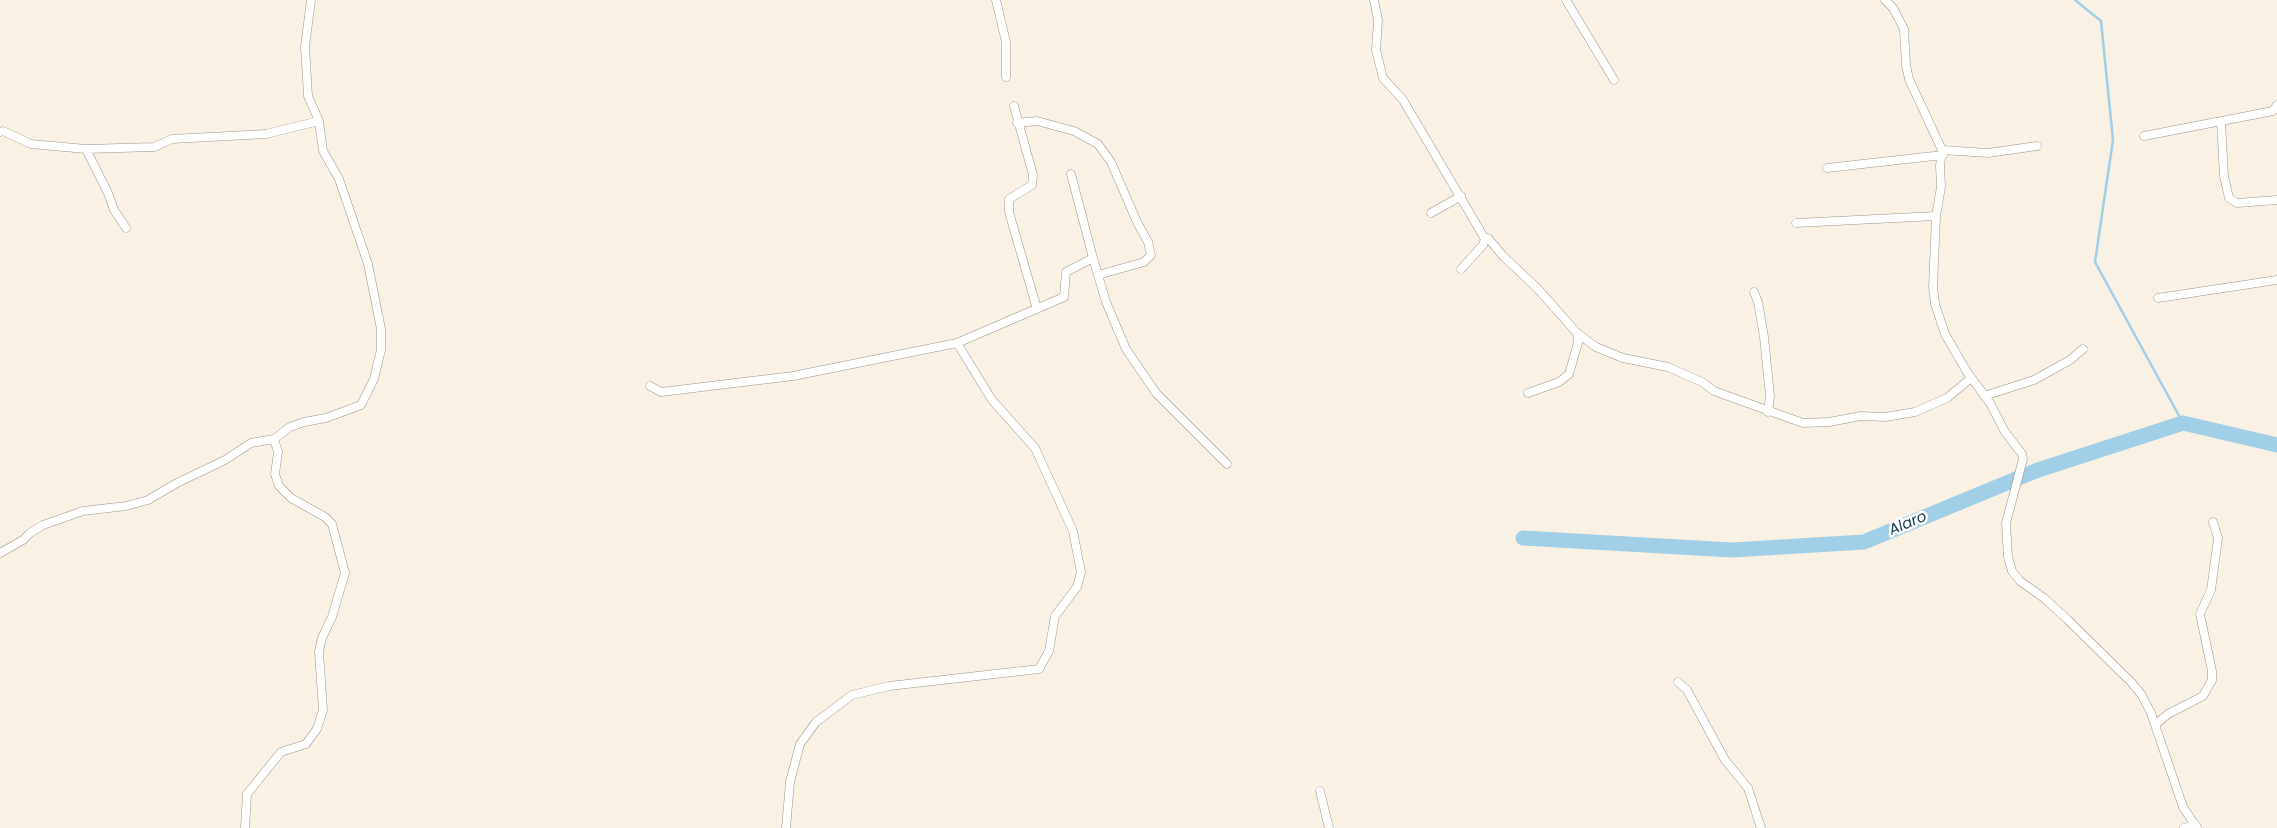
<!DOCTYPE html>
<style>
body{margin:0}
canvas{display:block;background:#f9f1e3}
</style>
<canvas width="2277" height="828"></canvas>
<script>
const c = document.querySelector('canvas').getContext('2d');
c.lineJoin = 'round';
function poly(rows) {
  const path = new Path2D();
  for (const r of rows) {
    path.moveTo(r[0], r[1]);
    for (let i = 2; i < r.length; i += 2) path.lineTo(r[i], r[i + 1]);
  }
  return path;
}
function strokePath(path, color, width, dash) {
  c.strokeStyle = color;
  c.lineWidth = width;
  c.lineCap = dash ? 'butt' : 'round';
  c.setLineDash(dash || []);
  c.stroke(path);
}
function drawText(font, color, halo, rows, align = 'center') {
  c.font = font + ' Poppins,sans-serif';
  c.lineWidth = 5;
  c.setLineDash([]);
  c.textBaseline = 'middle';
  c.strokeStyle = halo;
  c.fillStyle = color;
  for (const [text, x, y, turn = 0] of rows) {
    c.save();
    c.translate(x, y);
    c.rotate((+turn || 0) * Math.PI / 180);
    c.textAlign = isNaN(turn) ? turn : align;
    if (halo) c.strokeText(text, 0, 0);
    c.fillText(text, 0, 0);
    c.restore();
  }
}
const stream = poly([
 [2075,0,2101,21,2113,140,2095,262,2183,423]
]);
const river = poly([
 [1523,538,1732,550,1864,542,2038,470,2183,423,2277,445]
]);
const street = poly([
 [996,0,1006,42,1006,77],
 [1374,0,1378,20,1376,50,1383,78,1403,100,1485,239,1483,245,1461,269],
 [1566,0,1614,80],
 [1885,0,1893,8,1904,29,1906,65,1909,79,1942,150,1940,166,1941,187,1936,216,1933,287,1935,304,1945,334,1967,372,1990,403,2005,432,2022,454,2023,459,2006,523,2008,557,2012,571,2020,581,2044,598,2068,620,2131,682,2141,694,2151,713,2183,807,2197,828],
 [1014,106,1033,175,1032,185,1009,199,1009,212,1037,309],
 [2221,121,2224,176,2229,198,2237,203,2277,200],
 [1017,123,1037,121,1074,131,1098,144,1111,162,1137,222,1148,242,1151,255,1144,262,1098,275],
 [0,132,3,131,31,144,86,149,154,147,172,139,266,134,319,121],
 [2144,136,2273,111,2277,105],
 [86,149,108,193,114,210,126,228],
 [1942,150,1988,153,2037,146],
 [1827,168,1943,155],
 [1071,174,1093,258],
 [1431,213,1461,196],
 [1796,223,1936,216],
 [1485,239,1488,238,1503,256,1537,288,1577,333,1596,347,1623,358,1668,367,1702,382,1714,391,1803,423,1829,422,1861,416,1885,417,1915,412,1947,398,1971,378],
 [1754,292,1758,302,1764,337,1770,396,1768,412],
 [2158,298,2277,280],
 [957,343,1064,297,1066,272,1093,258,1106,302,1126,349,1156,393,1227,464],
 [650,386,661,392,793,376,957,343,992,400,1035,448,1073,531,1081,572,1077,587,1055,616,1049,651,1039,669,889,686,852,695,816,722,800,744,790,782,786,828],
 [1528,393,1559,382,1569,374,1578,343,1577,333],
 [1984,396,2034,380,2070,360,2083,349],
 [0,553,23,540,30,533,43,525,83,511,126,506,148,500,177,483,225,460,251,443,274,439,290,427,304,422,326,418,361,405,374,379,381,350,381,329,368,264,339,179,323,151,319,121,308,96,305,47,311,0],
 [1678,682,1687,690,1725,760,1748,788,1761,828],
 [2155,725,2168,714,2203,696,2212,680,2212,671,2200,614,2211,590,2218,538,2213,522],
 [1320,791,1329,828],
 [245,828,247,794,281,752,306,744,317,729,323,710,319,652,322,638,332,617,345,573,332,524,325,517,291,498,279,486,275,474,278,452,274,439],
 [2184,828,2196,825]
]);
const waterNames = [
 ["Alaro",1908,524,-23]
];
strokePath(stream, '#a1cfe7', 2.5);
strokePath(river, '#a1cfe7', 15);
strokePath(street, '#9c9588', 9);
strokePath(street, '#fff', 8);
drawText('italic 15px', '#143b4d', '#fff', waterNames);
</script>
